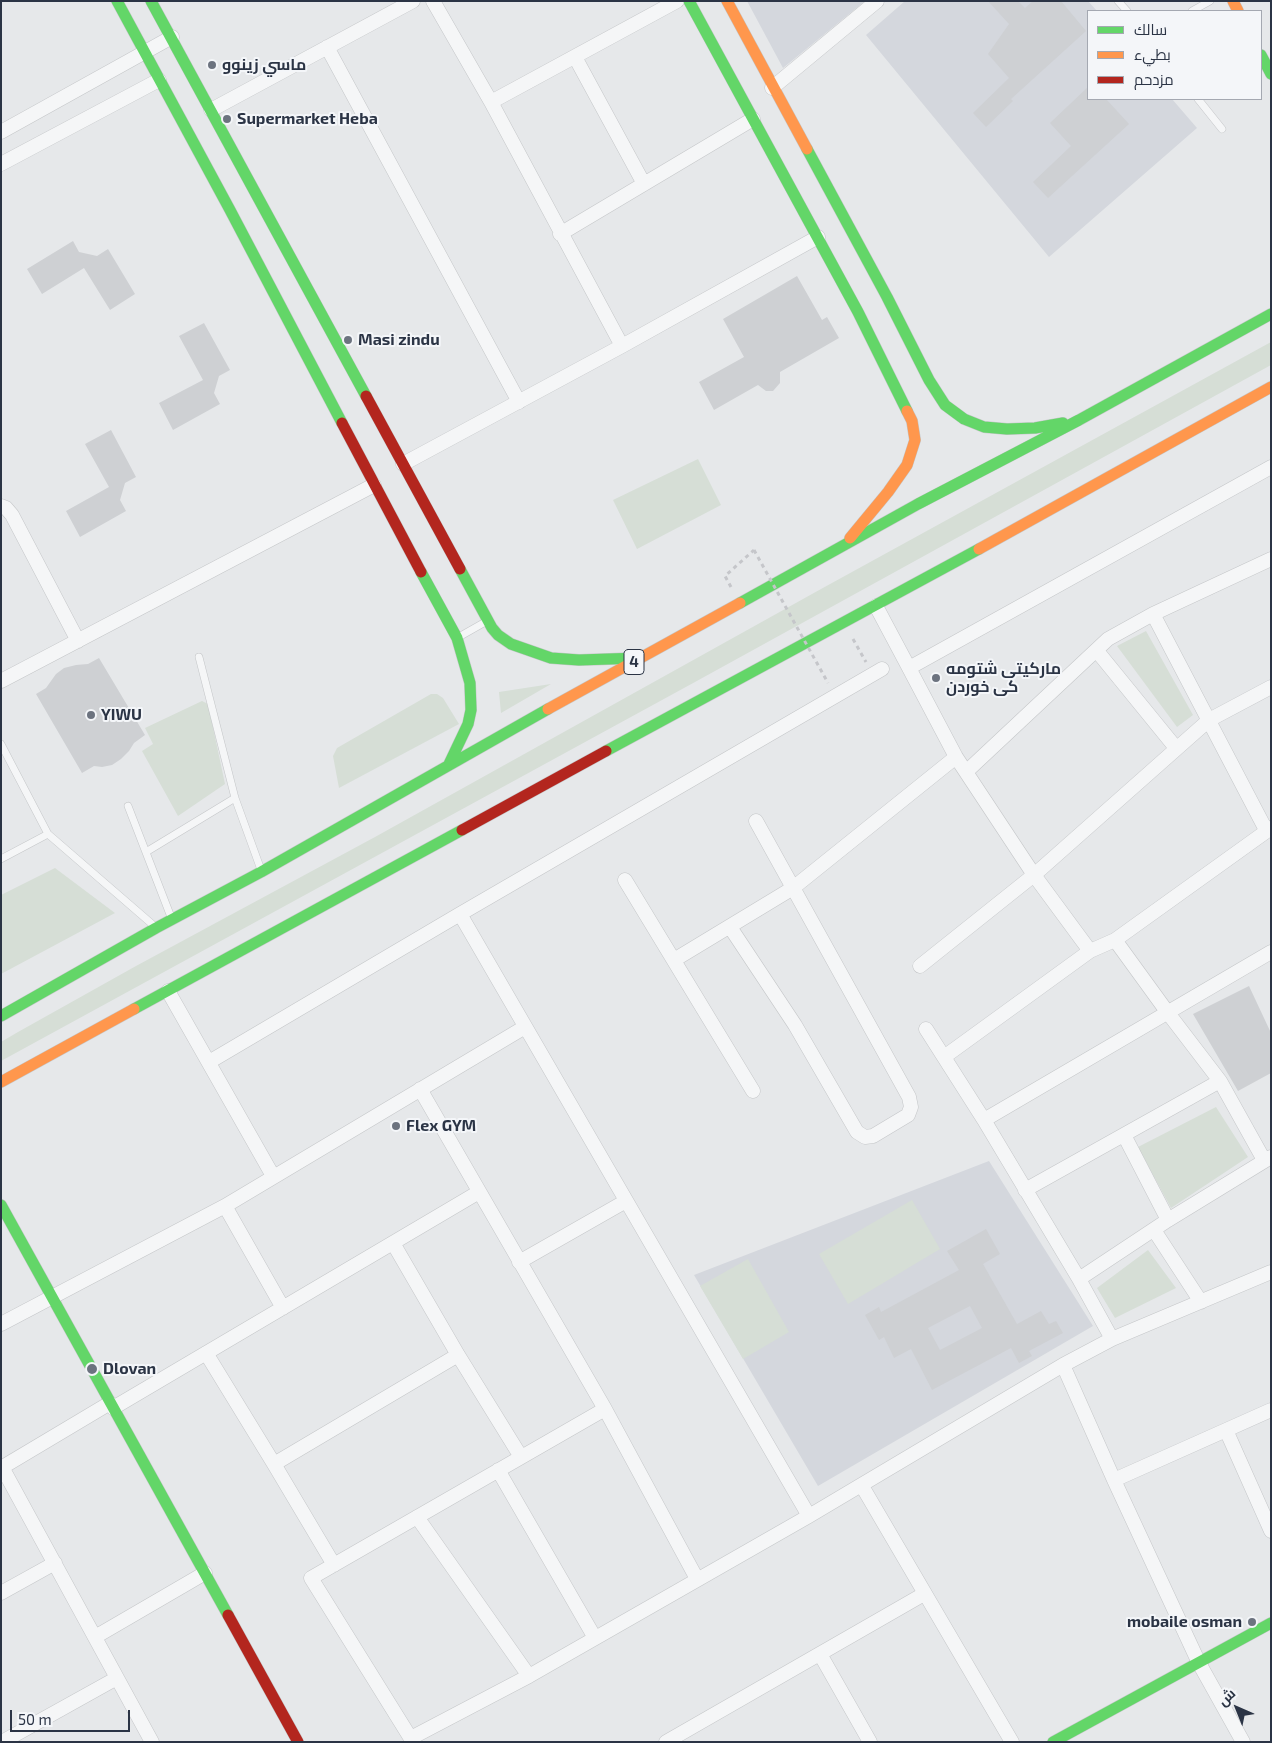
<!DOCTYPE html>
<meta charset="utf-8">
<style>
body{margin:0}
#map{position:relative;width:1272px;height:1743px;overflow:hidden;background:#e6e8ea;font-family:"Exo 2",Cairo,sans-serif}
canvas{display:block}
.frame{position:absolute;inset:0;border:2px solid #2b3445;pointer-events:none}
.legend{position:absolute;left:1087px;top:10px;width:175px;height:90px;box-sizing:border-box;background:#f4f6f9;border:1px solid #a4a8b1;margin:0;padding:6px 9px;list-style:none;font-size:15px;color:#2b3445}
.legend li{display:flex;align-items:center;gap:10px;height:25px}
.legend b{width:25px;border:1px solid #a4a8b1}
.north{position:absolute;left:1212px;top:1683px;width:50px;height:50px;-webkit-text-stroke:4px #f4f6f9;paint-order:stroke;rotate:316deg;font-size:14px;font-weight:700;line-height:20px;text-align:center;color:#2b3445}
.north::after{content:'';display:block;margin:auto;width:18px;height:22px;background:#2b3445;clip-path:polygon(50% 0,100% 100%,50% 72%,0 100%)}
.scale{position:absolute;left:10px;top:1710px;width:120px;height:22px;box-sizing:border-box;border:2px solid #2b3445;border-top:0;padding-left:6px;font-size:15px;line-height:18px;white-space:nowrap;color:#2b3445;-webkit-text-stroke:4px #f4f6f9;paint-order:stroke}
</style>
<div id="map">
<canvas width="1272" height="1743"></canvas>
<div class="frame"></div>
<ul class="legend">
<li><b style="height:6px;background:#63d668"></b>سالك</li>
<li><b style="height:6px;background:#ff974d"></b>بطيء</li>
<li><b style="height:6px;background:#b3261e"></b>مزدحم</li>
</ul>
<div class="north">ش</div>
<div class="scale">50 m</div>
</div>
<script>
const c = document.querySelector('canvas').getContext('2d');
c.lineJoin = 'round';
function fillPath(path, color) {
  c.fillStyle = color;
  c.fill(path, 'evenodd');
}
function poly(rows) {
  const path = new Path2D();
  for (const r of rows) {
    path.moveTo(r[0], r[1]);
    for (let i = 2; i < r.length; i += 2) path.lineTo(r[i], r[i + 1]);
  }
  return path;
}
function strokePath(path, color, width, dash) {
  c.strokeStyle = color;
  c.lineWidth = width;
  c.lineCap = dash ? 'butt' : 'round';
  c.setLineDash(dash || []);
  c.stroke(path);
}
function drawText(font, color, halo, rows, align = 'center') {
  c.font = font + ' "Exo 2",Cairo,sans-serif';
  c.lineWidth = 4;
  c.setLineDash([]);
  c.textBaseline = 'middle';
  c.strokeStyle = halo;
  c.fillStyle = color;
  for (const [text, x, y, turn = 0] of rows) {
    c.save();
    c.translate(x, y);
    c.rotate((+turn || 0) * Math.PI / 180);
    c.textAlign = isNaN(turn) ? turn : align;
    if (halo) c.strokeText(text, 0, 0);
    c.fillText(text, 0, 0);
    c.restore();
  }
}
const built = poly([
 [747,1,865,1,783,68],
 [905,1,1088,1,1097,11,1088,11,1088,99,1172,99,1197,128,1049,257,866,35],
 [989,1161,1093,1326,818,1486,694,1275]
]);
const green = poly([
 [1271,342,1271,365,695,682,1,1061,1,1042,18,1032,136,966,375,837,821,589],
 [698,459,721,505,637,549,613,500],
 [1146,631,1193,715,1177,727,1117,646],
 [551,684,501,713,499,692],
 [431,694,437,694,443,698,459,724,339,788,333,756,337,748],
 [202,701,208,704,225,784,178,816,142,751,153,744,145,728],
 [55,868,115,913,1,974,1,895],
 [1216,1107,1248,1157,1171,1208,1138,1147],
 [912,1200,940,1249,848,1304,819,1254],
 [1148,1250,1176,1288,1115,1318,1097,1288],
 [748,1259,789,1332,743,1359,700,1286]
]);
const building = poly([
 [988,1,1018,1,1025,8,1033,1,1061,1,1086,31,1011,99,1013,101,986,127,973,113,1009,78,988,54,1009,24],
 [1088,87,1088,99,1106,99,1129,124,1048,198,1033,182,1071,146,1050,123],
 [73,241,79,252,97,256,108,249,135,294,110,310,84,268,42,294,27,269],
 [797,276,822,320,827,317,839,338,780,372,780,383,773,391,766,391,758,385,714,410,699,382,744,357,723,319],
 [204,323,230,370,219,376,214,393,220,404,173,430,159,403,203,380,179,336],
 [111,430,136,477,125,483,120,500,126,511,80,537,66,511,109,487,85,444],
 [99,658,145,735,134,743,129,751,121,759,112,765,102,767,94,766,82,773,36,694,46,688,56,674,64,668,76,665,88,664],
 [1249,986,1271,1033,1271,1073,1238,1091,1193,1014],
 [986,1229,1000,1254,983,1264,1017,1324,1041,1311,1049,1324,1056,1321,1063,1333,1029,1351,1032,1356,1019,1363,1011,1348,932,1390,911,1349,894,1358,884,1337,879,1340,865,1315,879,1307,881,1312,959,1270,947,1251],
 [970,1306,982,1328,940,1350,928,1328]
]);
const path = poly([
 [731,587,725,576,754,550],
 [853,639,866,662]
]);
const lane = poly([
 [1118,1,1127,11],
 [1192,11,1210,1],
 [1198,99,1222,129],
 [457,638,487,621],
 [199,657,235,798,260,867],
 [1,744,48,834,152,924],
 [128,806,171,917],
 [146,852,235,798],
 [1,859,48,834]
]);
const street = poly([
 [433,1,491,102,622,346],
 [327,47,519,402],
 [575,57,644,184],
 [772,88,877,1],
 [491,102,677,1],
 [211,110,413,1],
 [1,132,172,37],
 [1,164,159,80],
 [560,234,753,119],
 [403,464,622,346,818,237],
 [1,506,6,508,12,515,78,641],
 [876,606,909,668,1271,467],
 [1153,614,1266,830],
 [1097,651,1176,748],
 [909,668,956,757,1034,875,1090,951],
 [1,681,374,485],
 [966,772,1108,639,1153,614,1271,559],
 [625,880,753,1091],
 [460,914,809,1516],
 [730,927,795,1025,857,1132,865,1137,873,1136,908,1115,911,1107,909,1097,756,821],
 [1115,940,1168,1013,1220,1081,1264,1160],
 [674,960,793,888,956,757],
 [920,966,1034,875,1209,720,1271,687],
 [168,991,273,1176],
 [926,1029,984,1120,1079,1279,1112,1339],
 [944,1057,1090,951,1115,940,1271,828],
 [209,1062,460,914,882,669],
 [420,1089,605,1409,697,1579],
 [984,1120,1271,952],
 [1124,1135,1168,1220],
 [1025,1190,1220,1081],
 [1154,1230,1201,1302],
 [393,1243,458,1355,521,1457],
 [519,1262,626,1201],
 [1079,1279,1168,1220,1271,1157],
 [283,1308,225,1206,525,1027],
 [1,1324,225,1206],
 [206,1353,274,1464,334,1565],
 [1063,1365,1114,1480,1199,1663,1243,1742],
 [113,1408,479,1192],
 [1226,1430,1271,1531],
 [274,1464,458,1355],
 [2,1467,152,1742],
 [1,1468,110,1403],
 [498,1470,595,1638],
 [1114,1480,1271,1410],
 [862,1486,1012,1742],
 [417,1517,529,1676],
 [1,1593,55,1563],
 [95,1637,205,1573],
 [820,1654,870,1742],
 [411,1738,529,1676,809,1516,1063,1365,1112,1339,1271,1272],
 [2,1742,117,1678],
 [413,1742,311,1578,605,1409],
 [666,1742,924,1594]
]);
const fast = poly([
 [117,1,230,210,342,423],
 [151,1,366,396],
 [689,1,858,312,907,411],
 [1261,55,1271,74],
 [807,149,887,297,929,380,945,405,964,419,984,427,1007,429,1035,428,1063,423],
 [460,569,492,628,498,635,511,644,551,658,579,660,639,658],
 [421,572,457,638,470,683,471,710,468,724,449,764],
 [740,603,918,504,1079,420,1271,314],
 [606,751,979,549],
 [134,1009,462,830],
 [1,1016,156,928,261,872,548,709],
 [1,1205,228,1615],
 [1053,1742,1271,1623]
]);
const slow = poly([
 [727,1,807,149],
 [1233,1,1238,11],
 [850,538,888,492,907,465,915,440,912,421,907,411],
 [979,549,1271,387],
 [548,709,740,603],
 [1,1082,134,1009]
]);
const jam = poly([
 [366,396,460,569],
 [342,423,421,572],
 [462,830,606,751],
 [228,1615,298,1742]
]);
const pathBridge = poly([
 [754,550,828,683]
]);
const markers = [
 [212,65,5,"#6c737f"],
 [227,119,5,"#6c737f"],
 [348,340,5,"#6c737f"],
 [936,678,5,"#6c737f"],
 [91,715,5,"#6c737f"],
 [396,1126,5,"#6c737f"],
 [92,1369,6,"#6c737f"],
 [1252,1622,5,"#6c737f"]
];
const shields = [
 [634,662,20]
];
const shieldNames = [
 ["4",634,662]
];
const poiNames = [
 ["ماسي زينوو",222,65],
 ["Supermarket Heba",237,119],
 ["Masi zindu",358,340],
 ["مارکیتی شتومه",946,669],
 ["کی خوردن",946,687],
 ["YIWU",101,715],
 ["Flex GYM",406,1126],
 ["Dlovan",103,1369],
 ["mobaile osman",1242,1622,"right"]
];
fillPath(built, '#d4d7dd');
fillPath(green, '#d6ded6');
fillPath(building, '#ced0d3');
strokePath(lane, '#c4c6c8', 8);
strokePath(street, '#c4c6c8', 15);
strokePath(fast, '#c4c6c8', 12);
strokePath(slow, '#c4c6c8', 12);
strokePath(jam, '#c4c6c8', 12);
strokePath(path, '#c5c6ca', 3, [4, 4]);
strokePath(lane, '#f5f6f7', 7);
strokePath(street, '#f5f6f7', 14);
strokePath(fast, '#63d668', 11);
strokePath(slow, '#ff974d', 11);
strokePath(jam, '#b3261e', 11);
strokePath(pathBridge, '#c5c6ca', 3, [4, 4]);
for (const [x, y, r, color] of markers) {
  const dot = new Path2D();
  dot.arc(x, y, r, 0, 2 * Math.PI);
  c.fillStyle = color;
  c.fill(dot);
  strokePath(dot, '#f4f6f9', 2);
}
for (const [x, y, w] of shields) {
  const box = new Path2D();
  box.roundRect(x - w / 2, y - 12.5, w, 25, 4);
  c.fillStyle = '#f4f6f9';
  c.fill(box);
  strokePath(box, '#2b3445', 1);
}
drawText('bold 15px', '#2b3445', null, shieldNames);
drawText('bold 16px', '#2b3445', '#f4f6f9', poiNames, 'left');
</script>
